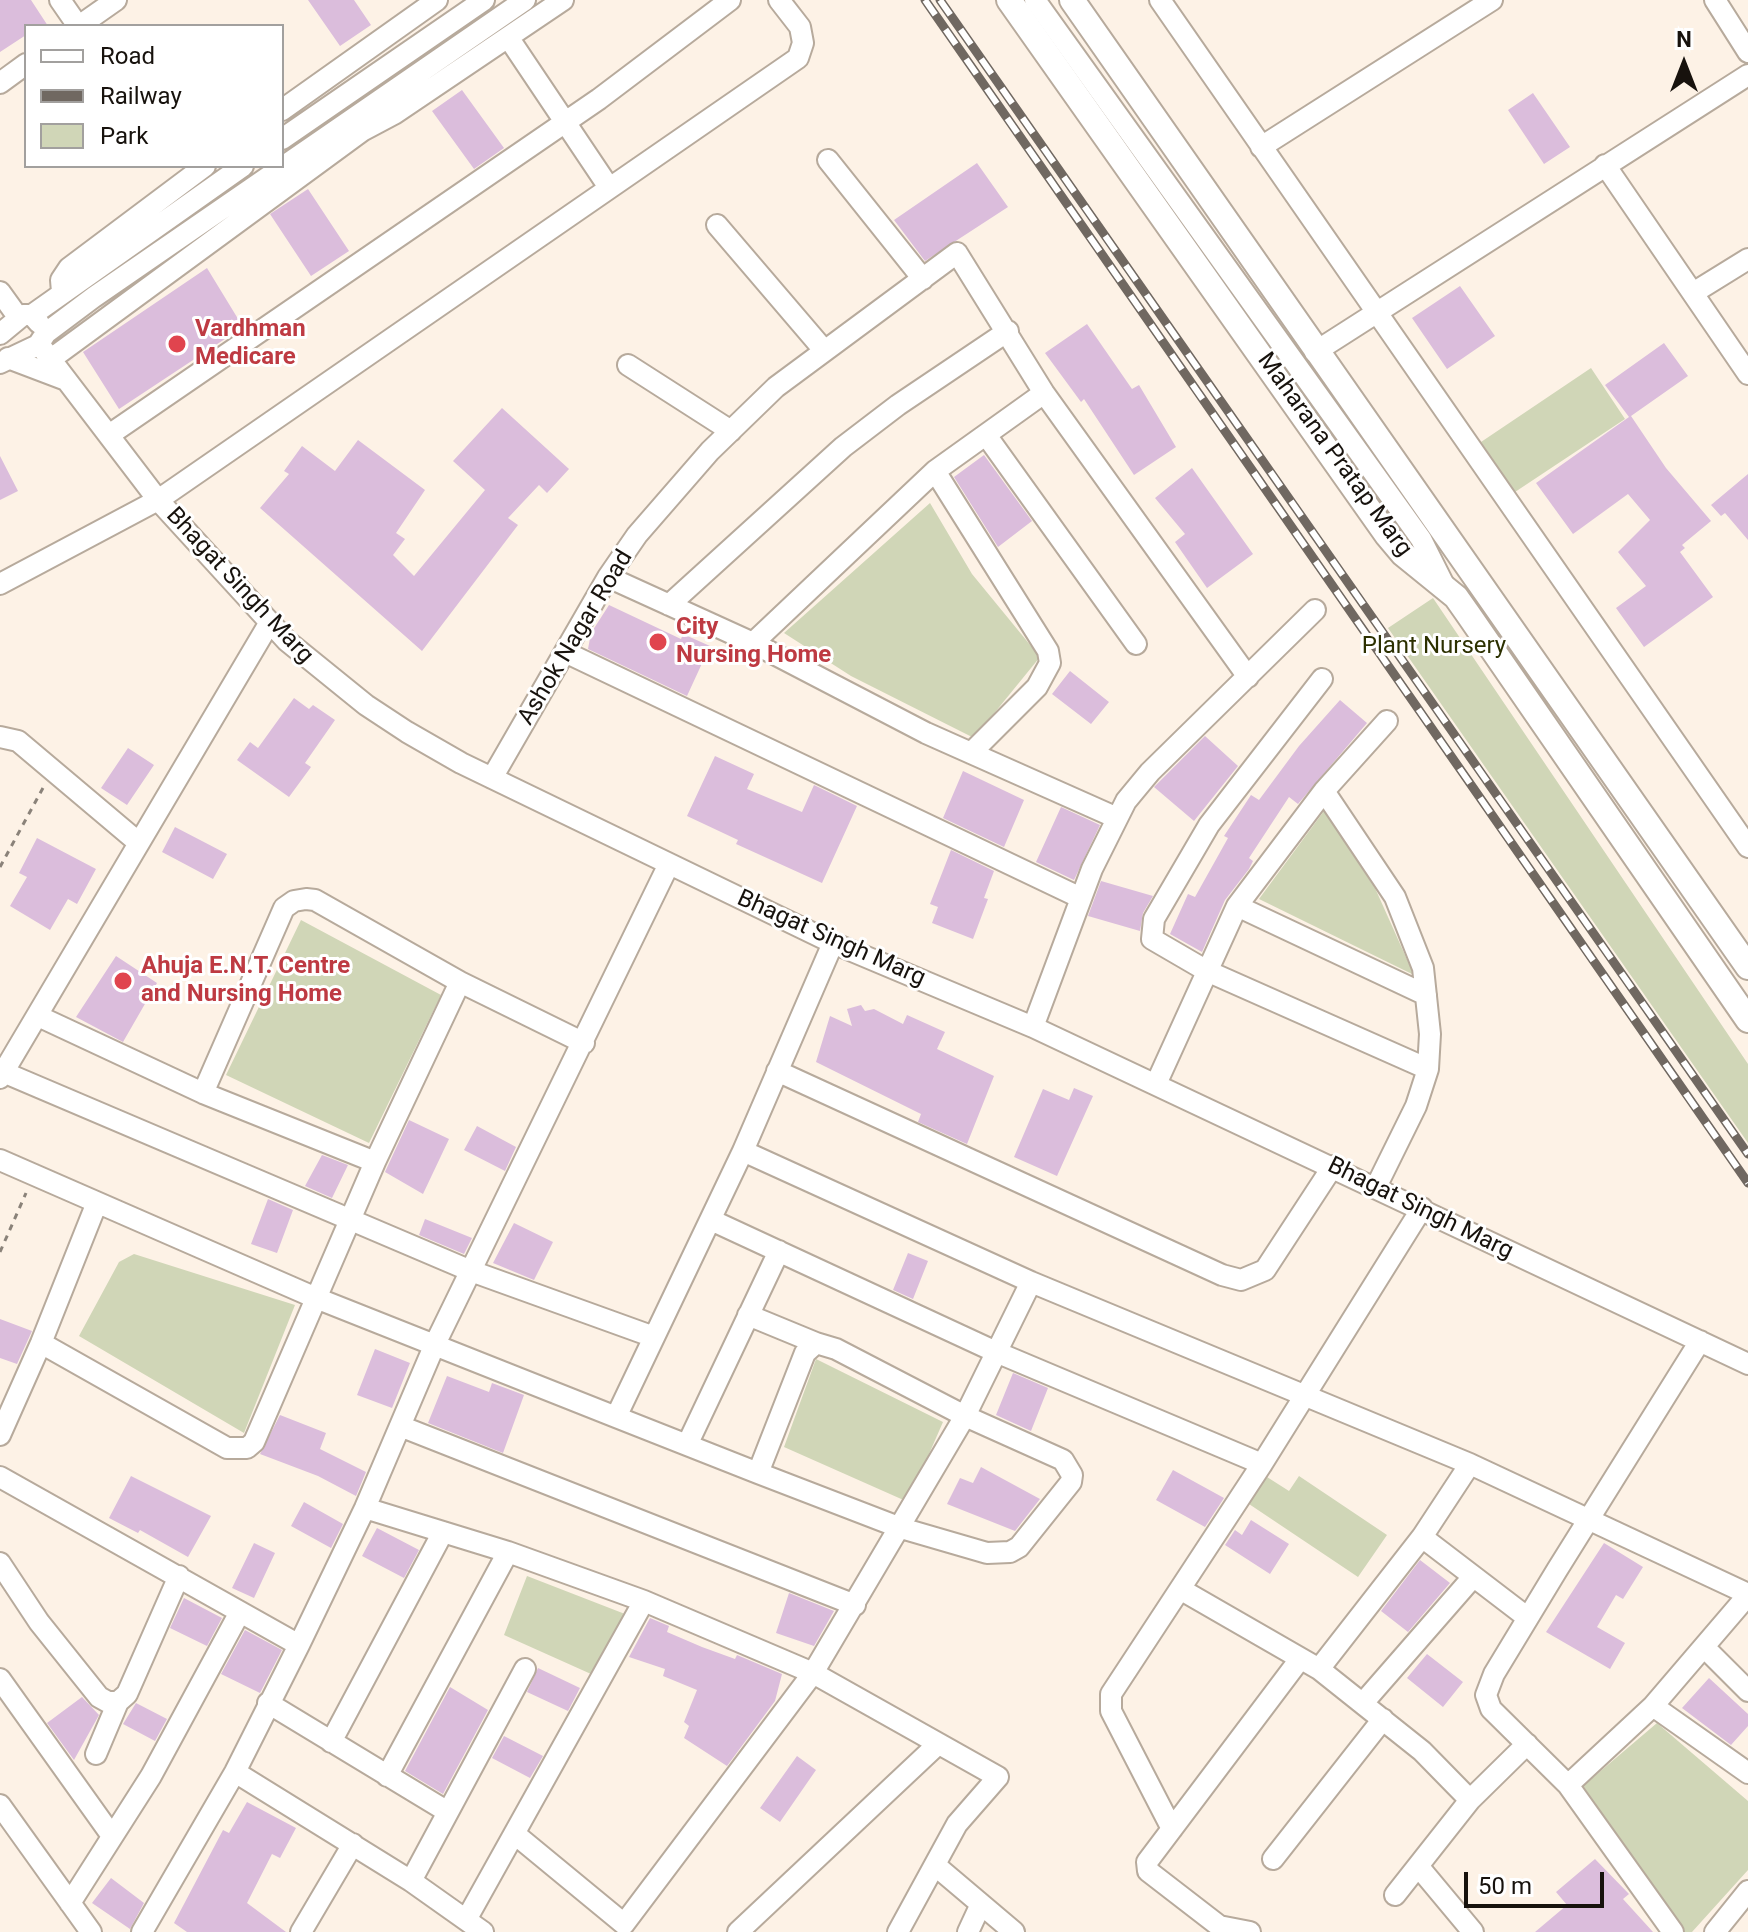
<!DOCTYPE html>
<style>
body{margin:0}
#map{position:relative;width:1748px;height:1932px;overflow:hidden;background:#fdf2e6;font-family:Roboto,sans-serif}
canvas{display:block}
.legend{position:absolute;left:24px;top:24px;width:260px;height:144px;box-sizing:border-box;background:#fff;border:2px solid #a2a09e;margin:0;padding:10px 14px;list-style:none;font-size:24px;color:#17120d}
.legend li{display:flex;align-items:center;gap:16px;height:40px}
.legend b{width:40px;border:2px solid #a2a09e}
.north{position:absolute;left:1644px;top:24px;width:80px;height:80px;-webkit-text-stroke:6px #fff;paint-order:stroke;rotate:0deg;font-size:22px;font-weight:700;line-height:32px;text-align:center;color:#17120d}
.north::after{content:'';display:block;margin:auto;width:28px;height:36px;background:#17120d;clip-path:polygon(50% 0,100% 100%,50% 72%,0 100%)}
.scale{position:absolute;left:1464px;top:1872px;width:140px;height:36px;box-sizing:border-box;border:4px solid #17120d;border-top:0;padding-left:10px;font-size:24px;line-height:28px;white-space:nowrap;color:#17120d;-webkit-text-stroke:6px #fff;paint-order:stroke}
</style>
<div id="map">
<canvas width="1748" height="1932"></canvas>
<ul class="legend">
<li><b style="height:10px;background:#fff"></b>Road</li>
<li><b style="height:10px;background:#706861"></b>Railway</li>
<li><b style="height:22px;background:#d0d6b7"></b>Park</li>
</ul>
<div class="north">N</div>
<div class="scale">50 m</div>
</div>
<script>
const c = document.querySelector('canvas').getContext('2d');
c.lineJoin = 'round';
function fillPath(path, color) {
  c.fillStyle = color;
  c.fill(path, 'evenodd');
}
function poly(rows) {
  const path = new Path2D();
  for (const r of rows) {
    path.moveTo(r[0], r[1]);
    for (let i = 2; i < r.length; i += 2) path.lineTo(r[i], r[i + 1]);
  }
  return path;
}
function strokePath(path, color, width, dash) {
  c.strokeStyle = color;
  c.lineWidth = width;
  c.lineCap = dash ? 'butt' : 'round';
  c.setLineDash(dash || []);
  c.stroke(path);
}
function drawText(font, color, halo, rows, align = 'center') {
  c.font = font + ' Roboto,sans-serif';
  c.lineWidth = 6;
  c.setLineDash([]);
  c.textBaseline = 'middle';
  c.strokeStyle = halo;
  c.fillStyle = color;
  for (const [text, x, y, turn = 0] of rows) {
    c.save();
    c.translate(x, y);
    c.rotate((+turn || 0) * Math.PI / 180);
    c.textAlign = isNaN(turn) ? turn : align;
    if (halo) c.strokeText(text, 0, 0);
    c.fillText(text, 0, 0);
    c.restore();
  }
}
const green = poly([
 [1591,368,1625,419,1515,492,1481,442],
 [930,503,972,574,1040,657,974,738,851,676,784,633],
 [1433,598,1748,1064,1748,1143,1388,628],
 [1324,811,1375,888,1414,975,1259,899],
 [301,920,441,995,369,1143,226,1075],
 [134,1254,295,1305,244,1433,79,1336,119,1262],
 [816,1359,943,1422,908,1502,784,1447],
 [1299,1476,1387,1535,1358,1577,1249,1504,1267,1477,1289,1491],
 [527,1576,625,1614,591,1674,504,1635],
 [1657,1723,1748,1801,1748,1870,1692,1932,1685,1932,1583,1786]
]);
const building = poly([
 [0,0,31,0,48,26,26,26,26,35,0,52],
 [308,0,354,0,371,25,340,46],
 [462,90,504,148,474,169,432,111],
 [1533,93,1570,147,1544,164,1508,110],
 [977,163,1008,207,925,261,894,220],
 [308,189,349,251,311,276,270,214],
 [207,268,243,327,119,409,83,352],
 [1460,286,1495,336,1447,369,1412,318],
 [1087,324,1132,389,1139,385,1176,447,1134,475,1084,399,1081,402,1045,353],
 [1664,343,1688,376,1631,416,1666,468,1711,521,1682,545,1685,548,1680,552,1713,597,1644,647,1616,608,1646,586,1618,552,1650,520,1628,494,1573,534,1536,483,1629,417,1605,385],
 [502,408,569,469,547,493,539,485,508,518,518,525,422,651,260,508,289,474,284,471,302,446,335,471,358,440,425,490,396,533,405,539,393,555,414,576,485,490,453,461],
 [984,455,1032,521,998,547,954,477],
 [0,456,18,491,0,500],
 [1192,468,1253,554,1207,588,1175,542,1185,534,1155,498],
 [1748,474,1748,540,1725,513,1721,516,1711,505],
 [609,605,681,639,683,634,710,646,687,696,588,649,591,633],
 [1070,671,1109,702,1091,724,1052,694],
 [294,698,309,709,313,705,335,720,305,763,311,767,289,797,237,760,250,742,258,748],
 [1340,700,1367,723,1298,804,1289,797,1249,858,1253,861,1249,869,1225,900,1202,952,1170,934,1188,894,1195,897,1228,838,1224,836,1251,795,1259,800,1299,746],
 [1205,736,1238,766,1194,821,1154,787],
 [128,748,154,765,127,805,101,788],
 [715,756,754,774,747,789,802,812,814,785,857,806,822,883,736,844,738,840,687,816],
 [963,771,1024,800,1004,847,943,818],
 [1061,807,1100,825,1074,880,1036,862],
 [175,827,227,854,213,879,162,852],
 [37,838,96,869,77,904,68,899,50,930,10,906,27,877,19,873],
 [951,850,994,871,984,898,988,899,973,939,932,923,938,907,930,904],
 [1101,881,1153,896,1143,913,1140,931,1088,916],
 [116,956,157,983,123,1042,76,1017],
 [861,1005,865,1011,874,1009,903,1024,907,1015,945,1032,937,1049,994,1076,967,1144,918,1122,921,1114,816,1062,830,1016,852,1026,847,1009],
 [1074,1088,1093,1096,1057,1176,1014,1157,1043,1089,1069,1100],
 [409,1120,449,1139,423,1194,385,1172],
 [477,1126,516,1147,505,1171,464,1150],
 [322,1155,348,1165,332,1198,305,1186],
 [268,1199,293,1210,277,1253,251,1244],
 [425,1219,472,1238,464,1254,419,1235],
 [514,1223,553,1242,534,1280,493,1263],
 [908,1253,928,1261,913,1299,893,1290],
 [0,1319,32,1331,17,1364,0,1358],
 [375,1349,410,1363,392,1408,357,1395],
 [1013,1373,1048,1388,1031,1431,996,1415],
 [447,1376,489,1392,492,1383,524,1395,503,1453,428,1423],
 [280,1415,326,1433,320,1449,366,1472,356,1496,318,1476,260,1454],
 [981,1467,1040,1499,1015,1531,947,1504,960,1478,973,1483],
 [1173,1470,1224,1498,1205,1527,1156,1500],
 [131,1476,211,1516,188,1557,140,1530,138,1533,109,1518],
 [304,1502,343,1524,331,1548,291,1526],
 [1251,1520,1289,1544,1270,1574,1225,1545,1235,1530,1242,1535],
 [377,1528,419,1550,404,1578,362,1556],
 [254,1543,275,1553,254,1598,232,1588],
 [1604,1543,1643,1567,1623,1599,1616,1595,1597,1627,1625,1643,1610,1669,1546,1632],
 [1420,1560,1450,1583,1408,1632,1381,1611],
 [789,1593,834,1611,814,1646,776,1633],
 [184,1598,222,1618,207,1646,170,1628],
 [650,1618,669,1626,667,1632,702,1647,735,1659,737,1655,782,1674,775,1701,727,1766,684,1738,689,1726,684,1722,697,1690,663,1676,665,1669,629,1657],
 [245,1630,282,1650,260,1693,221,1674],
 [1427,1654,1463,1682,1443,1707,1407,1678],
 [538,1668,580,1688,568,1711,527,1692],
 [1709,1678,1748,1714,1748,1726,1731,1745,1682,1708],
 [450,1687,488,1710,443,1794,405,1771],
 [82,1697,99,1715,74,1760,47,1723],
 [136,1703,167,1719,155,1741,123,1724],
 [504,1736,543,1756,530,1778,492,1758],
 [797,1756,816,1770,780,1822,760,1808],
 [247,1802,296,1828,280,1858,272,1854,247,1903,286,1932,187,1932,174,1923,223,1830,229,1833],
 [1595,1859,1629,1894,1623,1899,1653,1932,1535,1932,1567,1905,1556,1892],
 [111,1878,144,1903,130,1929,92,1903]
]);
const path = poly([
 [0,867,44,786],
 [0,1252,26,1193]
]);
const minor = poly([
 [60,0,78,26],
 [1035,0,1421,539,1445,587],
 [1160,0,1748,847],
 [1715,0,1748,52],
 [79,26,116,0],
 [508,37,608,186],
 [0,83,26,64],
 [282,110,437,0],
 [282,139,484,0],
 [1261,147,1492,0],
 [828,160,923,279],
 [1605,165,1748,374],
 [717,225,823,349],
 [0,292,18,317],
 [62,292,61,280,69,268,205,166],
 [1693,293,1748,259],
 [32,315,243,166],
 [0,334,23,315,32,315,39,323],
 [39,344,158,500,287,641,366,705,407,732,461,763,833,943,1033,1027,1748,1364],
 [1315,352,1748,75],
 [8,358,66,380],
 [51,359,362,131,394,114,563,0],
 [0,363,38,345,46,333,94,297,525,0],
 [628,365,731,431],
 [109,435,599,99,730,0],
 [986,435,1136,644],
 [935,471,1048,651,1050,663,1037,687,971,753],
 [608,577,753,643,926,733,1117,818],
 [0,584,158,500,798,58,803,43,800,27,779,0],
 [669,605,843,447,898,405,1008,331],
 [753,643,935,471,1044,393],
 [567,653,1081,898],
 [1322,679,1209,825,1154,919,1152,939,1207,971,1428,1069],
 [0,737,18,741,139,843],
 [492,778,608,577,637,535,710,451,776,387,957,253,1044,393,1248,677],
 [1324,791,1395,897,1423,968,1430,1034,1428,1069,1416,1106,1376,1187],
 [1237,906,1426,995],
 [38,1016,203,1093,375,1162],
 [1033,1027,1092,869,1126,801,1150,772,1315,610],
 [777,1071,1222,1275,1241,1280,1265,1270,1333,1166],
 [3,1072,471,1271,654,1337],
 [0,1078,270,622],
 [1156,1084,1237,906,1324,791,1387,721],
 [203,1093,284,908,294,901,306,899,315,900,460,982,584,1043],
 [743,1151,1031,1282,1470,1464,1748,1594],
 [0,1160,316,1298,616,1417,758,1473,901,1528,987,1553,1010,1552,1019,1547,1071,1482,1072,1475,1063,1460,965,1416,836,1349,816,1343,805,1353,758,1473],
 [711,1220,996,1352,1262,1464],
 [748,1315,816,1343],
 [41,1343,227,1448,247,1448,254,1442,375,1162,460,982],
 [616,1417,743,1151,833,943],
 [400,1426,855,1605],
 [0,1435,41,1343,96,1205],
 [687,1445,779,1251],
 [0,1477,299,1645],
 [365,1508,508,1552,644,1601,813,1673,998,1777,957,1824,898,1932],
 [1422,1537,1528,1618],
 [0,1563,39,1622,99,1697,108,1702,118,1702,127,1694,179,1576],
 [1180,1589,1319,1669,1422,1751,1470,1800],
 [1705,1648,1748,1691],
 [1319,1669,1422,1537,1470,1464],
 [0,1679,112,1836],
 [268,1703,448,1812],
 [1363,1703,1473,1577],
 [1653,1706,1748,1773],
 [331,1742,443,1532],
 [96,1754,118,1702],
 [235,1772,411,1881,483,1932],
 [387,1776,508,1552],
 [1568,1785,1653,1706,1748,1595],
 [0,1805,91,1932],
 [1172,1829,1111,1711,1111,1694,1262,1464,1422,1208],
 [516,1835,624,1924,813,1673,965,1416,1031,1282],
 [1273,1859,1383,1719],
 [936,1866,1014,1932],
 [1418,1866,1473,1932],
 [411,1881,525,1669],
 [1395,1895,1470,1800,1527,1744],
 [70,1903,151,1776,240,1612],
 [466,1920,644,1601],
 [1219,1926,1250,1932],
 [142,1932,235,1772,299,1645,365,1508,435,1344,669,864],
 [301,1932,353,1844],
 [738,1932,937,1745],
 [968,1932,981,1904],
 [1227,1932,1148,1871,1147,1862,1300,1659],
 [1673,1932,1568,1785,1491,1709,1486,1695,1494,1674,1557,1570,1700,1341],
 [1715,1932,1748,1891]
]);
const major = poly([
 [1009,0,1387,535,1403,554,1456,597,1468,614,1748,1020],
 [1072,0,1748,967]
]);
const rail = poly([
 [925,0,1748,1183],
 [940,0,1748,1154]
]);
const markers = [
 [177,344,10,"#e0444e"],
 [658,642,10,"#e0444e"],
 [123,981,10,"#e0444e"]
];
const healthNames = [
 ["Vardhman",195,330],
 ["Medicare",195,358],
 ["City",676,628],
 ["Nursing Home",676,656],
 ["Ahuja E.N.T. Centre",141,967],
 ["and Nursing Home",141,995]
];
const streetNames = [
 ["Maharana Pratap Marg",1334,455,54],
 ["Bhagat Singh Marg",239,586,47],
 ["Ashok Nagar Road",576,638,-59],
 ["Bhagat Singh Marg",831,939,24],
 ["Bhagat Singh Marg",1420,1209,26]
];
const parkNames = [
 ["Plant Nursery",1434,647]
];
fillPath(green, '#d0d6b7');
fillPath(building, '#dbbddc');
strokePath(minor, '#b7aa9c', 24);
strokePath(major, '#b7aa9c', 28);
strokePath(path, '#8a8279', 3, [6, 6]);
strokePath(minor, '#fff', 20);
strokePath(major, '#fff', 24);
strokePath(rail, '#706861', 9);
strokePath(rail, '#fff', 6, [18]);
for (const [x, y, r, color] of markers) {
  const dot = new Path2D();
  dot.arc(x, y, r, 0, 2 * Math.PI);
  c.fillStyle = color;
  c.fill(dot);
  strokePath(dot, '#fff', 3);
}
drawText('bold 24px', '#be3a42', '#fff', healthNames, 'left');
drawText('24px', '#17120d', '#fff', streetNames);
drawText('24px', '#2c3000', '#fff', parkNames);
</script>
